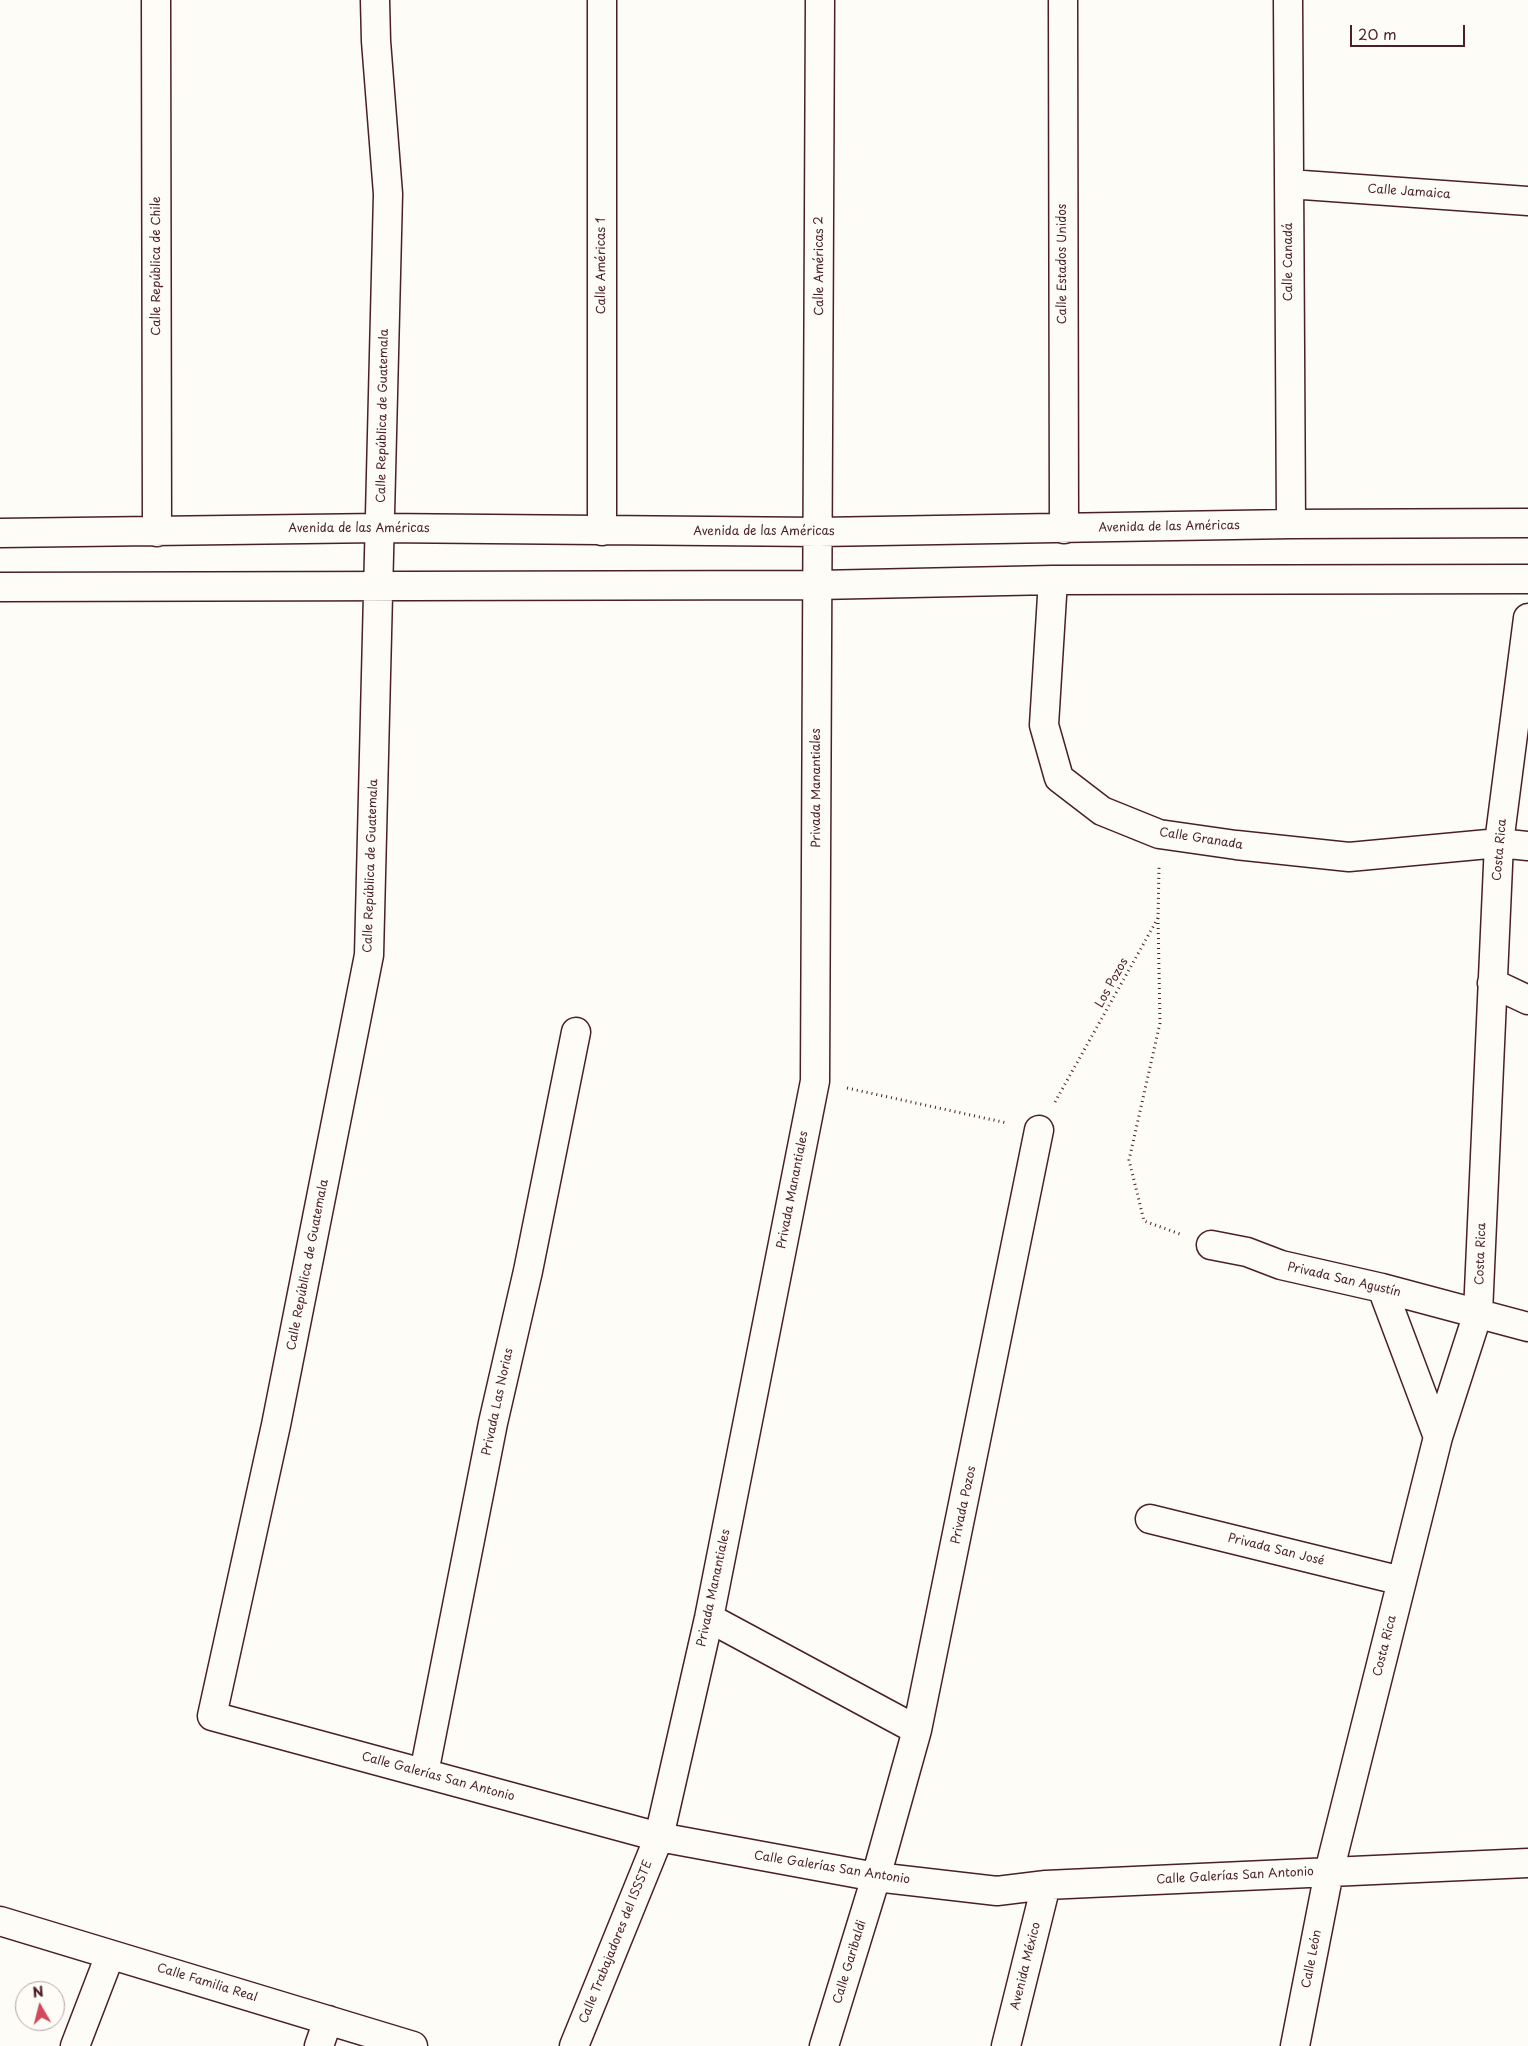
<!DOCTYPE html>
<meta charset="utf-8">
<style>
body{margin:0}
#map{position:relative;width:1528px;height:2046px;overflow:hidden;background:#fdfcf7;font-family:"Playpen Sans",sans-serif}
canvas{display:block}
.north{position:absolute;left:15px;top:1981px;width:50px;height:50px;box-sizing:border-box;background:#fdfcf7;border:1px solid #b5a4a5;border-radius:50%;rotate:352deg;font-size:14px;font-weight:700;line-height:20px;text-align:center;color:#4a1f2b}
.north::after{content:'';display:block;margin:auto;width:18px;height:22px;background:#d1495b;clip-path:polygon(50% 0,100% 100%,50% 72%,0 100%)}
.scale{position:absolute;left:1350px;top:25px;width:115px;height:22px;box-sizing:border-box;border:2px solid #4a1f2b;border-top:0;padding-left:6px;font-size:15px;line-height:18px;white-space:nowrap;color:#4a1f2b;-webkit-text-stroke:4px #fdfcf7;paint-order:stroke}
</style>
<div id="map">
<canvas width="1528" height="2046"></canvas>
<div class="north">N</div>
<div class="scale">20 m</div>
</div>
<script>
const c = document.querySelector('canvas').getContext('2d');
c.lineJoin = 'round';
function poly(rows) {
  const path = new Path2D();
  for (const r of rows) {
    path.moveTo(r[0], r[1]);
    for (let i = 2; i < r.length; i += 2) path.lineTo(r[i], r[i + 1]);
  }
  return path;
}
function strokePath(path, color, width, dash) {
  c.strokeStyle = color;
  c.lineWidth = width;
  c.lineCap = dash ? 'butt' : 'round';
  c.setLineDash(dash || []);
  c.stroke(path);
}
function drawText(font, color, halo, rows, align = 'center') {
  c.font = font + ' "Playpen Sans",sans-serif';
  c.lineWidth = 4;
  c.setLineDash([]);
  c.textBaseline = 'middle';
  c.strokeStyle = halo;
  c.fillStyle = color;
  for (const [text, x, y, turn = 0] of rows) {
    c.save();
    c.translate(x, y);
    c.rotate((+turn || 0) * Math.PI / 180);
    c.textAlign = isNaN(turn) ? turn : align;
    if (halo) c.strokeText(text, 0, 0);
    c.fillText(text, 0, 0);
    c.restore();
  }
}
const path = poly([
 [1158,918,1160,1023,1129,1160,1144,1221,1180,1234],
 [847,1088,1007,1123],
 [1055,1102,1158,918,1159,867]
]);
const minor = poly([
 [156,0,157,532],
 [375,0,376,41,388,194,369,955,276,1425,212,1716,659,1837,876,1877,997,1891,1046,1885,1528,1863],
 [602,0,602,531],
 [1063,0,1064,529],
 [1288,0,1291,524],
 [1289,184,1528,201],
 [0,533,380,528,819,532,1291,524,1528,523],
 [1053,580,1044,725,1059,778,1102,811,1159,834,1236,845,1349,857,1499,843,1528,846],
 [0,587,818,585,1053,580,1528,579],
 [1492,983,1528,1000],
 [1211,1245,1247,1252,1281,1265,1382,1288,1528,1327],
 [1382,1288,1438,1437],
 [1150,1519,1402,1581],
 [709,1618,917,1730],
 [424,1773,493,1423,528,1271,576,1032],
 [0,1921,413,2046],
 [75,2046,110,1955],
 [319,2046,328,2020],
 [574,2046,659,1837,709,1618,815,1081,820,0],
 [824,2046,876,1877,917,1730,1039,1130],
 [1006,2046,1046,1885],
 [1295,2046,1329,1872,1438,1437,1478,1313,1499,843,1528,618]
]);
const streetNames = [
 ["Calle Jamaica",1409,192,4],
 ["Calle Canadá",1289,262,-90],
 ["Calle Estados Unidos",1063,264,-90],
 ["Calle República de Chile",157,266,-90],
 ["Calle Américas 1",602,266,-90],
 ["Calle Américas 2",820,266,-90],
 ["Calle República de Guatemala",383,416,-89],
 ["Avenida de las Américas",1169,527,-1],
 ["Avenida de las Américas",359,529],
 ["Avenida de las Américas",764,532],
 ["Privada Manantiales",817,788,-90],
 ["Calle Granada",1201,839,9],
 ["Costa Rica",1500,850,-85],
 ["Calle República de Guatemala",371,866,-88],
 ["Los Pozos",1112,983,-61],
 ["Privada Manantiales",793,1190,-79],
 ["Costa Rica",1481,1254,-88],
 ["Calle República de Guatemala",308,1265,-79],
 ["Privada San Agustín",1344,1280,13],
 ["Privada Las Norias",498,1402,-78],
 ["Privada Pozos",964,1505,-78],
 ["Privada San José",1276,1550,14],
 ["Privada Manantiales",714,1588,-78],
 ["Costa Rica",1385,1646,-76],
 ["Calle Galerías San Antonio",438,1777,15],
 ["Calle Galerías San Antonio",832,1868,9],
 ["Calle Galerías San Antonio",1235,1876,-3],
 ["Calle Trabajadores del ISSSTE",616,1942,-68],
 ["Calle León",1312,1959,-79],
 ["Calle Garibaldi",850,1962,-73],
 ["Avenida México",1026,1966,-76],
 ["Calle Familia Real",207,1983,17]
];
strokePath(minor, '#4a1f2b', 31);
strokePath(path, '#4a1f2b', 3, [1, 4]);
strokePath(minor, '#fdfcf7', 28);
drawText('12px', '#4a1f2b', '#fdfcf7', streetNames);
</script>
